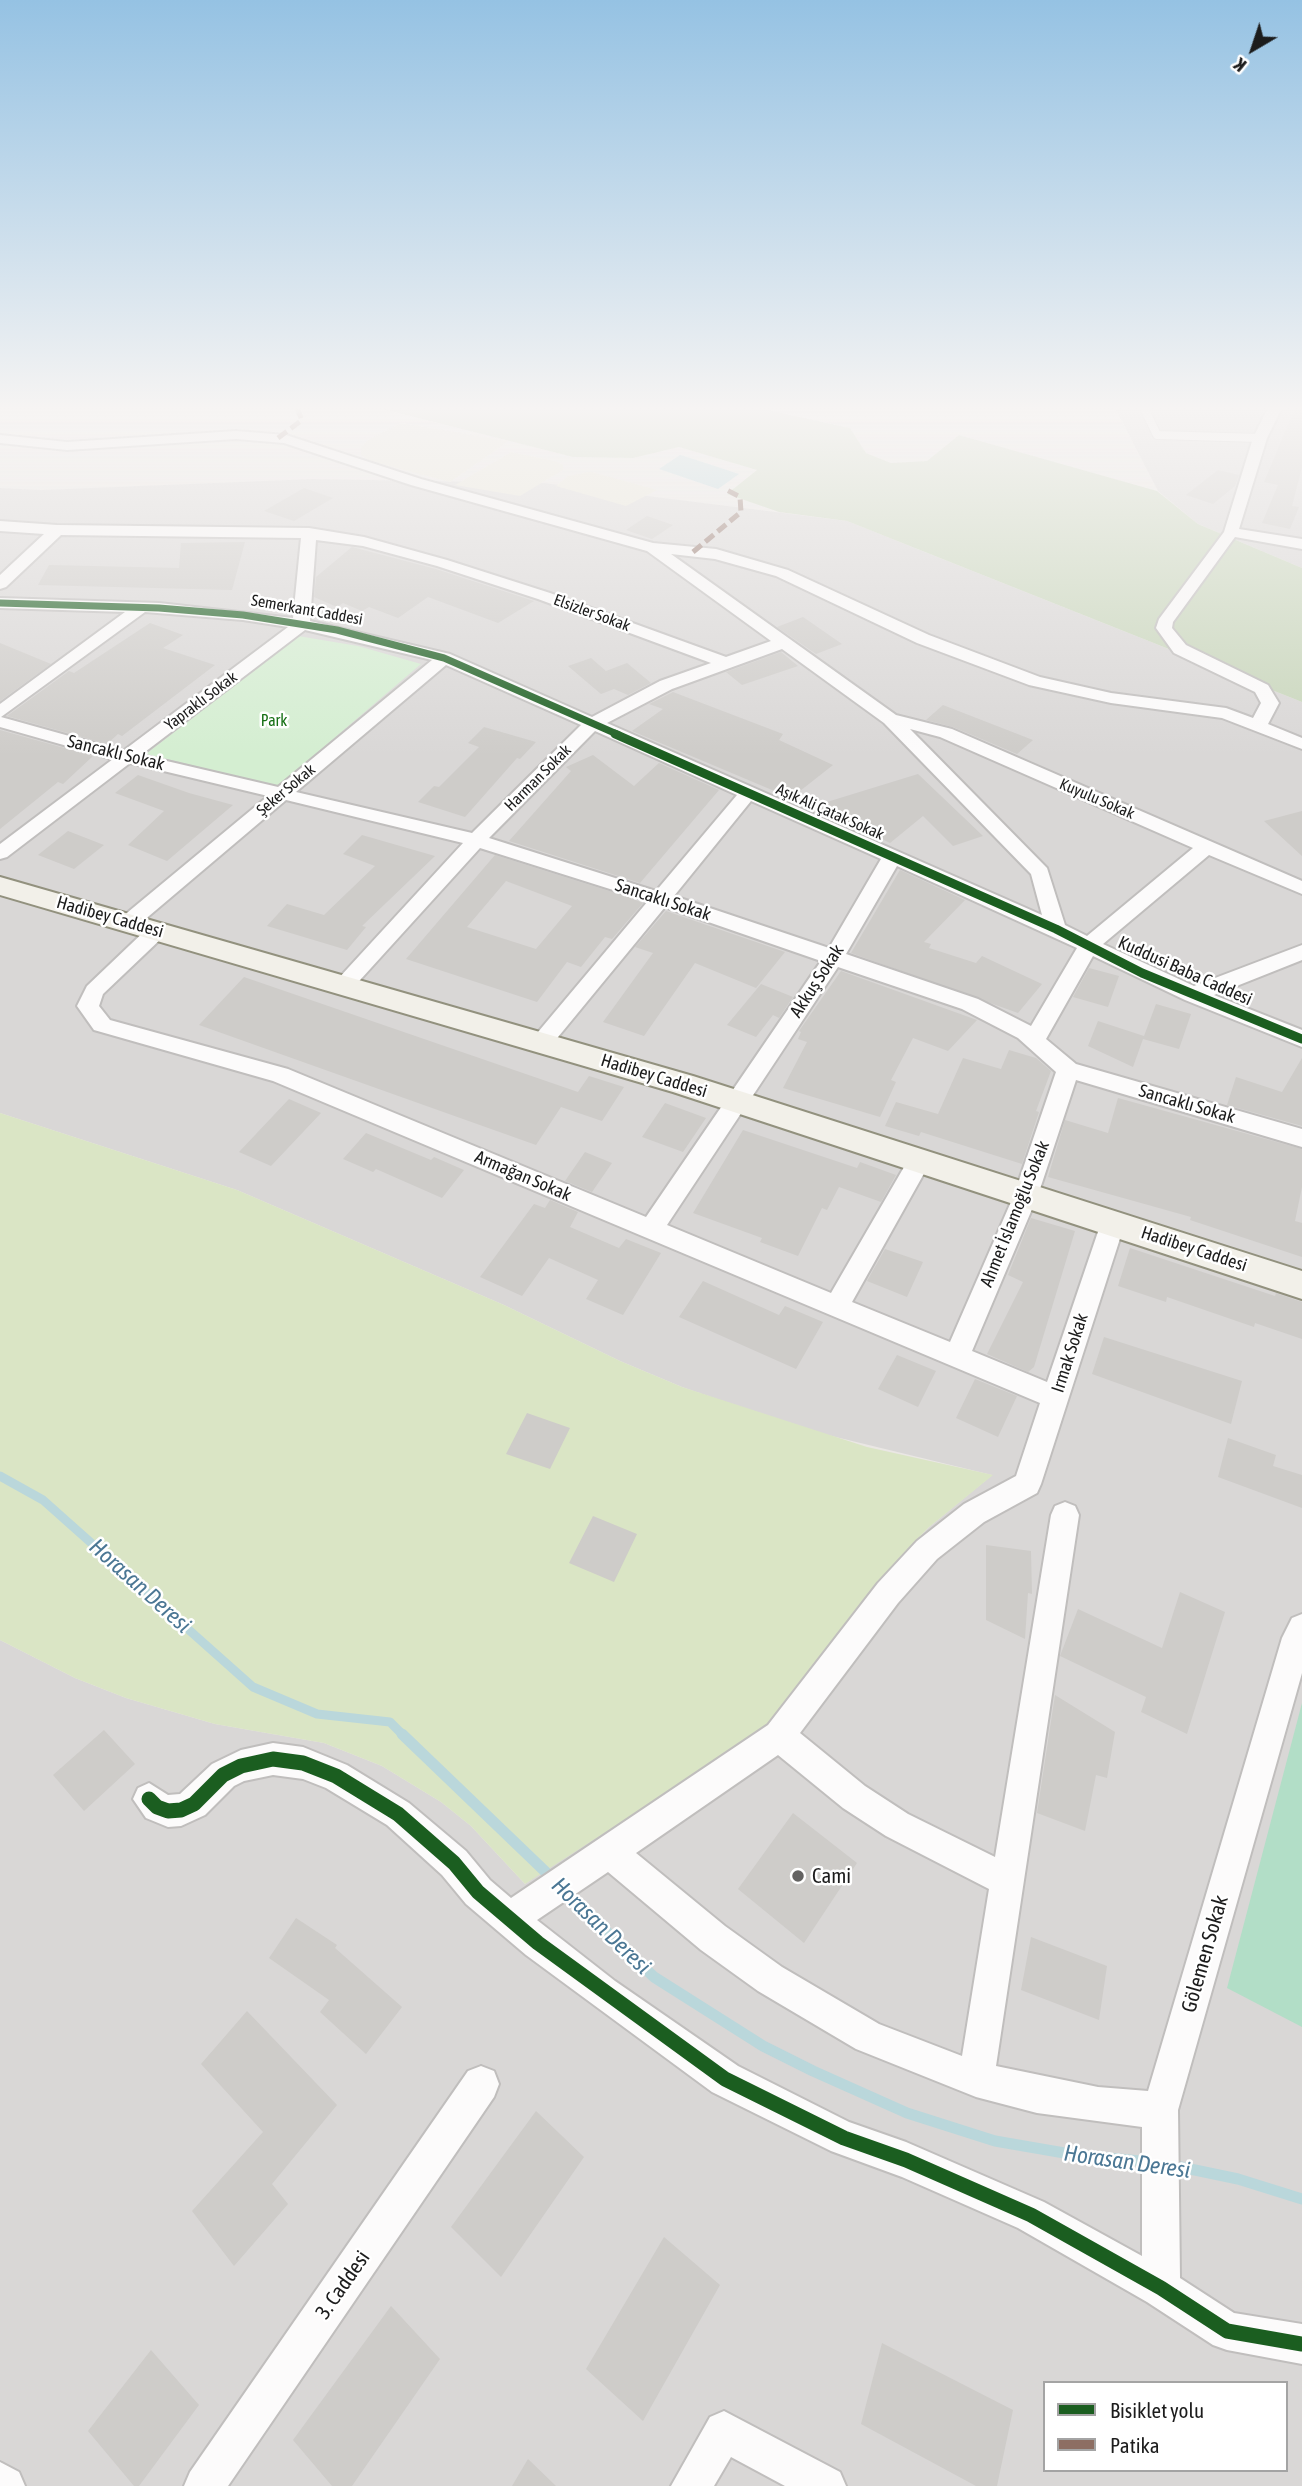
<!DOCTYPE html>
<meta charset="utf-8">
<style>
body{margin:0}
#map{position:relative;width:1302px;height:2486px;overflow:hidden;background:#eae7e4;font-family:"Asap Condensed",sans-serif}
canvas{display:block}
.legend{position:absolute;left:1043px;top:2381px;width:245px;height:91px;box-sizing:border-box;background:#fff;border:2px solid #a4a4a4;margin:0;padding:9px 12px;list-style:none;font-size:21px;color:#1c1c1c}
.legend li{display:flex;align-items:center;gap:14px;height:35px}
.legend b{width:35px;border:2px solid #a4a4a4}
.north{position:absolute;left:1218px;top:14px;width:70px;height:70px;-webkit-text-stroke:5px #fff;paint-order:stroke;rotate:219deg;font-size:19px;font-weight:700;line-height:28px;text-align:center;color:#1c1c1c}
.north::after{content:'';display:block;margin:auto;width:24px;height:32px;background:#1c1c1c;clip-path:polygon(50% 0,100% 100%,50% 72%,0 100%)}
</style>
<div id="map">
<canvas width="1302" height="2486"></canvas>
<ul class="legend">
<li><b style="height:9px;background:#1b5e20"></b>Bisiklet yolu</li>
<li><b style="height:9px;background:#8d6e63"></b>Patika</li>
</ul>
<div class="north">K</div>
</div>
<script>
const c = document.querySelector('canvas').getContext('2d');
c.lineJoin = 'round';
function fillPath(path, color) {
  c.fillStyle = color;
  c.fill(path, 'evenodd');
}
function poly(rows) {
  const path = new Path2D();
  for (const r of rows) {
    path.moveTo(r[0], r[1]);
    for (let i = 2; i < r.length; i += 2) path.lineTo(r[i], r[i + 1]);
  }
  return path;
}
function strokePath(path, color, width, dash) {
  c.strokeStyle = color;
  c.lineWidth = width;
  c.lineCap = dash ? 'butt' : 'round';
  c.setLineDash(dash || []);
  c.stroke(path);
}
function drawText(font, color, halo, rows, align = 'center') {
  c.font = font + ' "Asap Condensed",sans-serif';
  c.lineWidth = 5;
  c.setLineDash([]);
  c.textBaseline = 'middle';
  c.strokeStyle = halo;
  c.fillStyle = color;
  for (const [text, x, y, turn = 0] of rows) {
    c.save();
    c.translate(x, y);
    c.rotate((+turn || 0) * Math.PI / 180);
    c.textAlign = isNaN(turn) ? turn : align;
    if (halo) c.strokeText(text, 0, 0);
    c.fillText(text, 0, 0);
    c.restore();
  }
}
const residential = poly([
 [1115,408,1302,408,1302,568,1198,524,1158,491],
 [313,479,544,483,847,521,1302,702,1302,2486,0,2486,0,1640,75,1678,126,1698,215,1724,324,1743,382,1766,441,1802,471,1826,525,1884,813,1675,864,1600,898,1559,928,1528,992,1475,807,1430,682,1387,620,1361,504,1305,237,1190,0,1113,0,488,41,490],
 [1045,2383,1286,2383,1286,2470,1045,2470]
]);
const farmland = poly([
 [401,423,509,441,450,482,370,461,361,455,361,447,368,440],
 [511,452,555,461,563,465,563,470,520,496,455,485],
 [588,472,592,472,657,490,626,506,556,486,568,476]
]);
const grass = poly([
 [0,1113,237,1190,504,1305,620,1361,682,1387,867,1447,993,1475,928,1528,898,1559,864,1600,813,1675,764,1730,525,1884,471,1826,441,1802,382,1766,324,1743,215,1724,126,1698,75,1678,0,1640]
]);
const forest = poly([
 [379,408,758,408,850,428,866,453,891,463,927,461,959,435,1157,491,1198,524,1302,568,1302,702,847,521,779,512,727,494,757,470,679,447,633,458,573,457]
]);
const park = poly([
 [298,636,358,646,421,664,278,786,146,754]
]);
const pitch = poly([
 [1302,1703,1302,2027,1227,1988]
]);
const water = poly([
 [680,455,681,455,739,474,718,489,659,469]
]);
const streamFar1 = poly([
 [0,1476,43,1500,253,1687,317,1714,390,1722,404,1736]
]);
const stream = poly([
 [402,1734,553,1879],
 [564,1891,654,1977,763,2046,813,2071,907,2113,995,2141,1076,2155,1151,2162],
 [1171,2165,1238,2179,1302,2199]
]);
const building = poly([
 [1295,408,1302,408,1302,467,1292,506,1299,507,1290,529,1262,523,1278,485,1264,482],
 [1218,470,1239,475,1235,486,1213,504,1186,495],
 [304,488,333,498,294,521,264,511],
 [647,516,673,525,652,539,626,530],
 [245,542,232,590,38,585,49,565,179,568,181,543],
 [352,547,436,569,534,601,498,623,428,597,398,618,369,607,362,611,343,603,337,607,314,597,316,577],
 [803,617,842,644,816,654,777,627],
 [150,623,183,635,163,648,215,665,122,736,118,734,107,744,7,716,69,671,74,673],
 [0,643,51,664,0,701],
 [781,652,798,666,742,685,726,672],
 [591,658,606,671,627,663,651,683,628,695,614,689,601,694,568,666],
 [673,692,783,734,779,740,833,765,791,798,632,731,663,709,649,704],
 [943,705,1033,740,1017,754,953,727,926,720],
 [484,727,536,742,520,759,517,758,465,817,418,802,434,786,439,787,479,747,468,743],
 [0,730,93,756,63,784,58,782,0,829],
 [593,755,634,786,659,763,719,790,640,883,509,841,571,771,566,767],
 [918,774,983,836,953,846,923,816,890,843,814,806],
 [138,775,189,793,233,805,167,861,128,845,164,811,115,793],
 [1302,811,1302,856,1264,821],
 [68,831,104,845,74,869,38,855],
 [362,835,435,856,362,926,366,927,347,950,267,926,287,904,324,915,375,866,343,854],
 [495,855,628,897,643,903,612,939,605,937,581,967,567,962,537,1002,406,959],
 [506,881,572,906,536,949,467,927],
 [900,870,965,900,924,942,931,944,929,948,976,963,982,956,1042,984,1018,1013,851,953],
 [666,911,785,952,756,988,695,963,644,1036,603,1022,653,953,635,947],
 [1089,968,1119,976,1108,1007,1073,997],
 [841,971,977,1020,948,1051,913,1038,891,1080,896,1082,880,1117,783,1088,807,1042,798,1039,801,1032,799,1031],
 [244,977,578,1092,589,1076,624,1087,602,1121,561,1107,536,1145,199,1025],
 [761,984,793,997,779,1018,773,1015,756,1037,727,1025],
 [1156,1004,1191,1014,1179,1049,1143,1039,1133,1067,1088,1046,1098,1021,1144,1036],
 [1009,1050,1036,1058,1051,1071,1036,1111,1039,1112,1022,1164,921,1132,919,1136,885,1126,896,1102,938,1114,963,1058,1001,1069],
 [1302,1058,1302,1126,1227,1105,1236,1077,1282,1092],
 [1118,1098,1302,1149,1302,1187,1295,1221,1302,1223,1302,1257,1190,1220,1191,1217,1048,1177,1065,1120,1108,1133],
 [289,1099,321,1113,271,1166,239,1152],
 [665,1103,706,1118,683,1152,642,1137],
 [743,1130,857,1168,860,1162,896,1175,881,1202,839,1187,827,1210,822,1208,798,1256,760,1242,762,1238,693,1213],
 [366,1133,431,1160,434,1157,464,1170,442,1198,376,1169,373,1172,343,1159],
 [585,1152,612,1163,592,1192,565,1181],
 [550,1200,578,1212,570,1227,619,1248,626,1239,661,1253,623,1315,586,1299,598,1280,549,1258,522,1296,480,1277,534,1204,545,1208],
 [1031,1218,1075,1231,1034,1367,1028,1372,987,1354,1023,1282,1008,1275],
 [1130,1248,1275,1296,1276,1293,1302,1302,1302,1339,1255,1323,1254,1327,1167,1297,1166,1302,1118,1286],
 [885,1249,923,1262,907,1297,867,1281],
 [703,1281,779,1315,785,1306,823,1322,796,1369,679,1317],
 [1104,1337,1242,1381,1231,1424,1092,1374],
 [897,1355,936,1371,918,1407,878,1389],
 [975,1379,1017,1396,998,1437,956,1418],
 [527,1413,570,1428,550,1469,506,1454],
 [1228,1438,1276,1455,1273,1466,1302,1475,1302,1508,1218,1477],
 [593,1516,637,1534,614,1582,569,1563],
 [986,1545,1031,1551,1032,1594,1028,1593,1025,1639,986,1620],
 [1180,1592,1225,1612,1187,1734,1141,1712,1146,1697,1060,1656,1078,1609,1162,1648],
 [1055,1695,1115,1732,1107,1778,1096,1775,1085,1831,1037,1813],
 [104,1730,135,1764,84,1811,53,1775],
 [793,1813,857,1863,804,1943,738,1889],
 [296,1918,337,1945,335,1948,402,2007,366,2054,320,2012,329,2000,269,1958],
 [1031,1937,1107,1966,1099,2020,1021,1990],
 [247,2011,337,2105,272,2184,288,2204,234,2266,192,2211,263,2132,201,2064],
 [536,2111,584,2157,501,2277,451,2227],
 [664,2237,720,2285,643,2421,586,2369],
 [391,2306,440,2359,352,2486,332,2486,293,2440],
 [882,2343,1013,2410,997,2486,976,2486,861,2424],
 [151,2350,199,2405,139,2486,134,2486,88,2431],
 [528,2459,556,2486,512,2486]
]);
const lane = poly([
 [1144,408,1157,435,1260,438]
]);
const street = poly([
 [1268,408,1282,408,1267,438,1239,529,1302,539,1302,549,1235,537,1173,622,1172,628,1186,645,1268,685,1279,703,1268,724,1302,738,1302,749,1222,718,1111,703,1029,685,917,643,776,576,715,559,671,554,896,715,952,729,1302,881,1302,894,1209,855,1103,944,1194,986,1302,945,1302,960,1214,995,1302,1030,1302,1047,1185,1000,1093,956,1046,1039,1076,1064,1302,1129,1302,1147,1076,1080,1038,1195,972,1351,1047,1382,1101,1223,1104,1216,1113,1214,1122,1216,1125,1223,1041,1484,1037,1493,984,1522,937,1559,898,1603,800,1733,865,1786,908,1814,995,1857,1051,1515,1055,1506,1065,1502,1075,1506,1079,1515,996,2066,1098,2087,1148,2091,1282,1638,1292,1618,1302,1614,1302,1673,1178,2110,1180,2278,1234,2313,1302,2324,1302,2364,1227,2350,1213,2345,1147,2302,1018,2228,902,2177,831,2151,712,2092,526,1955,466,1904,442,1875,387,1825,326,1788,303,1779,273,1775,244,1781,234,1786,205,1815,181,1826,168,1827,146,1818,133,1799,138,1788,149,1783,168,1795,180,1794,212,1764,241,1750,273,1743,303,1747,347,1765,409,1803,466,1851,490,1880,511,1898,768,1725,878,1583,917,1541,964,1504,1016,1476,1040,1403,273,1081,94,1030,77,1006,87,986,151,925,165,925,168,930,165,935,103,994,99,1006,110,1020,288,1069,646,1217,821,961,665,907,549,1048,541,1051,533,1048,530,1043,533,1038,648,901,480,848,351,990,344,992,337,990,333,985,337,980,463,843,286,800,136,927,129,929,119,922,122,917,268,796,130,763,7,857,0,859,0,844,113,759,0,727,0,704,125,612,0,608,0,598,159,603,293,618,301,538,61,535,6,587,0,589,0,575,44,534,0,531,0,521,57,525,309,528,364,537,447,560,550,593,726,657,771,641,647,551,411,485,284,443,236,439,67,450,0,443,0,435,67,442,236,431,286,435,421,479,653,543,716,549,788,570,929,635,1040,677,1111,693,1226,708,1253,718,1261,703,1255,692,1174,653,1156,628,1159,619,1224,532,1253,438,1268,408],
 [316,540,363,546,437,566,538,599,711,663,660,681,592,717,450,654,310,621,316,540],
 [145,612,243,620,288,627,123,751,1,717,145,612],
 [305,630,432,660,278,787,141,755,305,630],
 [782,649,884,723,1031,874,1042,915,607,723,672,689,782,649],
 [446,665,581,725,472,833,296,792,446,665],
 [910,729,940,737,1193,848,1087,936,1065,925,1047,868,910,729],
 [595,731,737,795,656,891,489,838,595,731],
 [751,801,881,859,829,948,674,896,751,801],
 [897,866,1077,948,1031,1026,978,999,846,954,897,866],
 [838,967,962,1009,1018,1038,1056,1072,1014,1195,950,1342,852,1302,931,1161,927,1155,919,1152,911,1155,831,1293,667,1225,838,967],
 [778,1755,843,1808,886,1836,989,1889,962,2056,879,2024,782,1967,725,1926,636,1853,778,1755],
 [608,1872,701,1950,758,1991,856,2049,976,2097,1037,2113,1142,2127,1142,2256,1044,2202,906,2142,849,2122,738,2066,615,1981,537,1920,608,1872],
 [481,2066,494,2071,499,2084,494,2097,228,2486,184,2486,190,2472,468,2071,481,2066],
 [724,2411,840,2472,846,2486,785,2486,731,2457,714,2486,671,2486,710,2417,724,2411],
 [0,2462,19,2472,25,2486,0,2486,0,2462]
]);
const secondary = poly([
 [0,877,693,1076,1302,1271,1302,1299,673,1092,0,895,0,877]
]);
const quiet = poly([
 [278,438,302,420,297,408],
 [693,552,741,512,740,497,725,489]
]);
const cyclewayFar2 = poly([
 [0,603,159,608,243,615,337,630,444,658,619,735]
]);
const cyclewayFar1 = poly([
 [615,734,1056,929,1142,973,1302,1039]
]);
const cycleway = poly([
 [149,1799,157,1807,168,1811,181,1810,194,1804,223,1775,241,1766,273,1759,303,1763,336,1776,398,1814,454,1863,478,1892,538,1943,725,2079,844,2138,906,2160,1031,2215,1161,2288,1227,2331,1302,2344]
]);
const markers = [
 [798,1876,7,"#646362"]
];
const farStreetnames = [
 ["Semerkant Caddesi",307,610,10],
 ["Elsizler Sokak",592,613,20],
 ["Yapraklı Sokak",201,701,-37],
 ["Harman Sokak",538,778,-45],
 ["Şeker Sokak",286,790,-40],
 ["Kuyulu Sokak",1097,799,23],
 ["Aşık Ali Çatak Sokak",830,812,24]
];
const farParknames = [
 ["Park",274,721]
];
const streetNames = [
 ["Sancaklı Sokak",116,753,14],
 ["Sancaklı Sokak",663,900,18],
 ["Hadibey Caddesi",110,917,16],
 ["Kuddusi Baba Caddesi",1185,971,24],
 ["Akkuş Sokak",817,981,-57],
 ["Hadibey Caddesi",654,1076,17],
 ["Sancaklı Sokak",1187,1104,16],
 ["Armağan Sokak",523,1176,23],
 ["Ahmet İslamoğlu Sokak",1015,1214,-68],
 ["Hadibey Caddesi",1194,1249,18],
 ["Irmak Sokak",1070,1353,-72]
];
const nearPoinames = [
 ["Cami",812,1876]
];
const nearStreetnames = [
 ["Gölemen Sokak",1205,1954,-74],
 ["3. Caddesi",343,2285,-55]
];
const nearWaternames = [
 ["Horasan Deresi",140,1586,42],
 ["Horasan Deresi",601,1926,44],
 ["Horasan Deresi",1127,2162,8]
];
fillPath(residential, '#d9d7d6');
fillPath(farmland, '#eae8d8');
fillPath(grass, '#dae5c5');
fillPath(forest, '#c8d6bb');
fillPath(park, '#d4eed1');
fillPath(pitch, '#b2dec7');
fillPath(water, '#bad7db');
strokePath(streamFar1, '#bad7db', 9);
strokePath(stream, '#bad7db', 11);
fillPath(building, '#ceccc9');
strokePath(lane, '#c0bebd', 10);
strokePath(street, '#c0bebd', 4);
strokePath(secondary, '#92917e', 4);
strokePath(lane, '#fcfbfb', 8);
fillPath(street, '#fcfbfb');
fillPath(secondary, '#f2f0e9');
strokePath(quiet, '#8d6e63', 5, [11, 5]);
strokePath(cyclewayFar2, '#1b5e20', 7);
strokePath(cyclewayFar1, '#1b5e20', 9);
strokePath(cycleway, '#1b5e20', 15);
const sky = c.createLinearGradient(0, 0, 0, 756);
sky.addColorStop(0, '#95c2e3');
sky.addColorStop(0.54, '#f6f4f3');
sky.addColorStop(1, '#f6f4f300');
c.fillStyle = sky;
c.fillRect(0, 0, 1302, 756);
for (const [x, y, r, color] of markers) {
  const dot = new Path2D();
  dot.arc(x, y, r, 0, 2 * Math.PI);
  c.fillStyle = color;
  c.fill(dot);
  strokePath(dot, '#fff', 2.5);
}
drawText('16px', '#1c1c1c', '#fff', farStreetnames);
drawText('16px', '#156f14', '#fff', farParknames);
drawText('18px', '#1c1c1c', '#fff', streetNames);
drawText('21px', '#1c1c1c', '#fff', nearPoinames, 'left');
drawText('21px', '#1c1c1c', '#fff', nearStreetnames);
drawText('italic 23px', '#4b7794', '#fff', nearWaternames);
</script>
